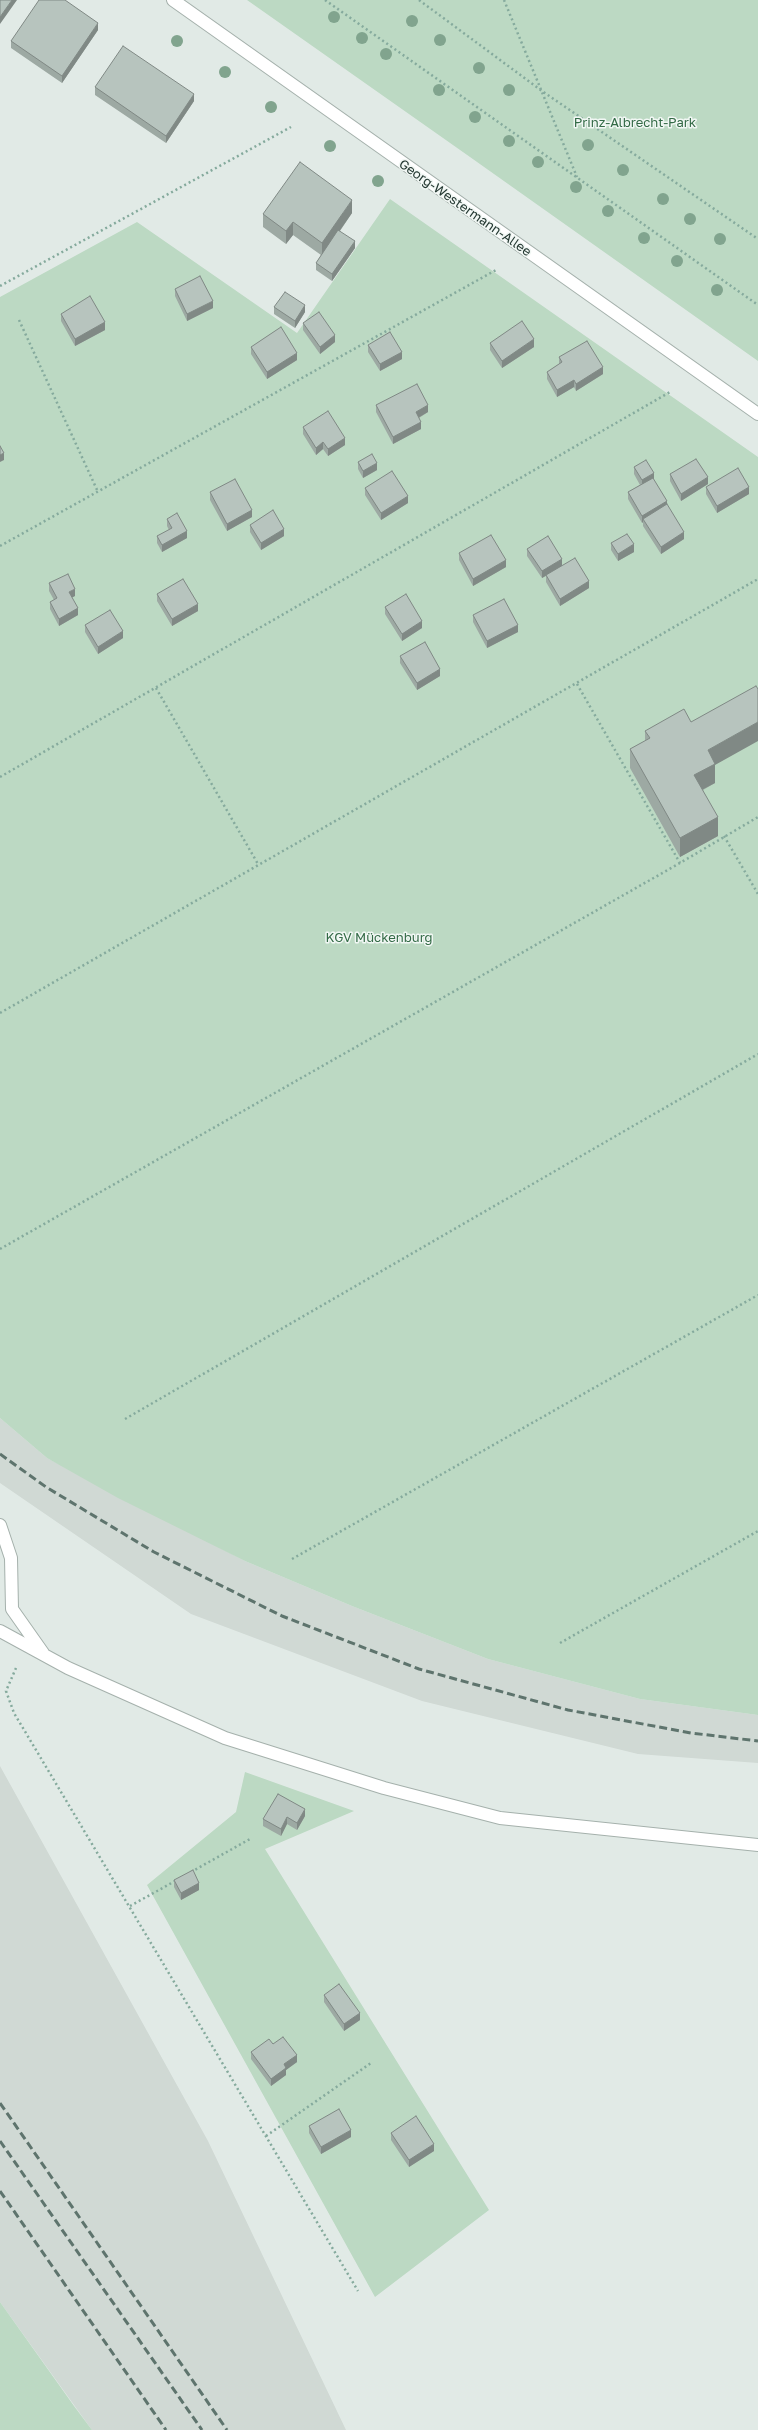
<!DOCTYPE html>
<meta charset="utf-8">
<style>
body{margin:0}
canvas{display:block;background:#e1eae6}
</style>
<canvas width="758" height="2430"></canvas>
<script>
const c = document.querySelector('canvas').getContext('2d');
c.lineJoin = 'round';
function fillPath(path, color) {
  c.fillStyle = color;
  c.fill(path, 'evenodd');
}
function poly(rows) {
  const path = new Path2D();
  for (const r of rows) {
    path.moveTo(r[0], r[1]);
    for (let i = 2; i < r.length; i += 2) path.lineTo(r[i], r[i + 1]);
  }
  return path;
}
function strokePath(path, color, width, dash) {
  c.strokeStyle = color;
  c.lineWidth = width;
  c.lineCap = dash ? 'butt' : 'round';
  c.setLineDash(dash || []);
  c.stroke(path);
}
function drawText(font, color, halo, rows, align = 'center') {
  c.font = font + ' "Golos Text",sans-serif';
  c.lineWidth = 3;
  c.setLineDash([]);
  c.textBaseline = 'middle';
  c.strokeStyle = halo;
  c.fillStyle = color;
  for (const [text, x, y, turn = 0] of rows) {
    c.save();
    c.translate(x, y);
    c.rotate((+turn || 0) * Math.PI / 180);
    c.textAlign = isNaN(turn) ? turn : align;
    if (halo) c.strokeText(text, 0, 0);
    c.fillText(text, 0, 0);
    c.restore();
  }
}
const built = poly([
 [0,1418,47,1458,245,1561,352,1606,488,1659,640,1699,758,1715,758,1763,638,1754,422,1701,191,1614,0,1483],
 [0,1766,208,2141,346,2430,92,2430,0,2302]
]);
const green = poly([
 [247,0,758,0,758,361,470,157],
 [390,199,758,457,758,1715,640,1699,488,1659,352,1606,245,1561,118,1498,47,1458,0,1418,0,297,137,222,297,333],
 [245,1772,354,1811,265,1849,489,2210,375,2297,147,1885,236,1812],
 [0,2302,74,2406,92,2430,0,2430]
]);
const path = poly([
 [325,0,758,305],
 [419,0,542,91,758,239],
 [504,0,577,177],
 [0,286,291,127],
 [19,320,98,492],
 [0,546,496,270],
 [577,684,680,863],
 [156,688,258,864],
 [0,777,670,392],
 [724,836,758,894],
 [0,1013,758,579],
 [0,1249,680,863,758,817],
 [125,1419,758,1054],
 [292,1559,758,1295],
 [560,1643,758,1531],
 [16,1668,6,1691,14,1713,358,2291],
 [191,1872,250,1839],
 [130,1906,177,1880],
 [266,2136,371,2063]
]);
const minor = poly([
 [173,0,758,414],
 [0,1525,11,1558,12,1609,43,1653],
 [0,1631,68,1668,225,1738,384,1788,500,1818,758,1845]
]);
const rail = poly([
 [0,1454,46,1487,154,1552,282,1616,419,1669,568,1710,691,1733,758,1741],
 [0,2103,227,2430],
 [0,2141,202,2430],
 [0,2191,166,2430]
]);
const trees = [
 [334,17],
 [412,21],
 [362,38],
 [440,40],
 [177,41],
 [386,54],
 [479,68],
 [225,72],
 [439,90],
 [509,90],
 [271,107],
 [475,117],
 [509,141],
 [588,145],
 [330,146],
 [538,162],
 [623,170],
 [378,181],
 [576,187],
 [663,199],
 [608,211],
 [690,219],
 [644,238],
 [720,239],
 [677,261],
 [717,290]
];
const wall = poly([
 [98,30,62,83,11,48,11,41],
 [95,87,194,101,166,143,95,95],
 [352,213,340,231,355,248,332,281,316,270,316,263,321,255,293,235,286,244,263,227,263,214],
 [175,289,213,308,187,321,175,296],
 [274,307,305,312,295,328,274,314],
 [61,314,105,330,75,346,61,321],
 [303,323,335,342,320,354,303,330],
 [490,343,534,347,502,368,490,350],
 [368,345,402,359,380,371,368,352],
 [251,347,297,360,267,379,251,354],
 [559,357,603,374,576,391,574,387,557,397,547,379,547,372,559,364],
 [376,405,428,412,419,418,421,429,393,444,376,412],
 [303,427,345,445,328,456,323,449,316,455,303,434],
 [358,462,377,470,363,478,358,469],
 [634,467,654,480,684,539,661,554,643,526,643,522,642,523,628,499,628,492,640,485,634,474],
 [670,474,708,484,681,501,670,481],
 [706,487,749,494,717,513,706,494],
 [365,488,408,503,381,520,365,495],
 [210,492,252,517,227,531,210,500],
 [167,519,187,538,162,552,157,543,157,536,169,530,167,526],
 [250,525,284,536,261,550,250,532],
 [611,543,634,552,618,561,611,550],
 [527,549,562,565,589,588,560,606,546,582,546,576,542,578,527,556],
 [459,553,506,567,473,586,459,560],
 [49,583,75,596,72,597,78,615,59,626,50,609,50,602,54,600,49,591],
 [157,594,198,611,172,626,157,601],
 [385,607,422,628,402,641,385,614],
 [473,615,518,632,487,648,473,622],
 [85,625,123,638,98,654,85,632],
 [400,656,440,676,417,690,400,663],
 [645,731,715,765,715,783,703,790,718,836,680,857,630,768,630,749,645,741],
 [305,1816,297,1830,287,1824,281,1836,263,1826,263,1819],
 [174,1880,199,1890,181,1900,174,1887],
 [324,1995,360,2020,344,2031,324,2002],
 [273,2044,297,2062,286,2070,286,2075,271,2086,251,2059,251,2052],
 [309,2126,351,2137,321,2154,309,2133],
 [391,2133,434,2151,409,2167,391,2140]
]);
const shadedWall = poly([
 [12,0,17,0,0,24,0,17],
 [98,23,98,30,62,83,62,76],
 [194,94,194,101,166,143,166,136],
 [352,200,352,213,322,256,322,243],
 [293,222,293,235,286,244,286,231],
 [355,241,355,248,332,281,332,274],
 [213,301,213,308,187,321,187,314],
 [305,305,305,312,295,328,295,321],
 [105,322,105,330,75,346,75,339],
 [335,335,335,342,320,354,320,347],
 [534,339,534,347,502,368,502,361],
 [402,352,402,359,380,371,380,364],
 [297,353,297,360,267,379,267,372],
 [603,367,603,374,576,391,576,384],
 [574,380,574,387,557,397,557,390],
 [428,405,428,412,416,419,416,412],
 [421,422,421,429,393,444,393,437],
 [345,438,345,445,328,456,328,449],
 [323,442,323,449,316,455,316,448],
 [4,453,4,460,0,462,0,455],
 [377,463,377,470,363,478,363,471],
 [654,473,654,480,642,487,642,480],
 [708,477,708,484,681,501,681,494],
 [749,487,749,494,717,513,717,506],
 [408,496,408,503,381,520,381,513],
 [667,501,667,508,643,519,643,522,642,523,642,516],
 [252,510,252,517,227,531,227,524],
 [284,529,284,536,261,550,261,543],
 [187,531,187,538,162,552,162,545],
 [684,532,684,539,661,554,661,547],
 [634,544,634,552,618,561,618,554],
 [562,559,562,566,542,578,542,571],
 [506,560,506,567,473,586,473,579],
 [589,581,589,588,560,606,560,599],
 [75,589,75,596,69,599,69,592],
 [198,604,198,611,172,626,172,619],
 [78,608,78,615,59,626,59,619],
 [422,621,422,628,402,641,402,634],
 [518,625,518,632,487,648,487,641],
 [123,631,123,638,98,654,98,647],
 [440,669,440,676,417,690,417,683],
 [758,722,758,741,715,765,715,783,694,794,694,775,708,750],
 [718,817,718,836,680,857,680,838],
 [305,1809,305,1816,297,1830,297,1823],
 [287,1817,287,1824,281,1836,281,1829],
 [199,1883,199,1890,181,1900,181,1893],
 [360,2013,360,2020,344,2031,344,2024],
 [297,2055,297,2062,286,2070,286,2075,271,2086,271,2079,284,2064],
 [351,2130,351,2137,321,2154,321,2147],
 [434,2144,434,2151,409,2167,409,2160]
]);
const building = poly([
 [0,0,12,0,0,17,0,0],
 [39,0,65,0,98,23,62,76,11,41,39,0],
 [123,46,194,94,166,136,95,87,123,46],
 [300,162,352,200,322,243,293,222,286,231,263,214,300,162],
 [338,230,355,241,332,274,316,263,338,230],
 [200,276,213,301,187,314,175,289,200,276],
 [285,292,305,305,295,321,274,307,285,292],
 [90,296,105,322,75,339,61,314,90,296],
 [319,312,335,335,320,347,303,323,319,312],
 [522,321,534,339,502,361,490,343,522,321],
 [281,327,297,353,267,372,251,347,281,327],
 [390,332,402,352,380,364,368,345,390,332],
 [587,341,603,367,576,384,574,380,557,390,547,372,562,362,559,357,587,341],
 [417,384,428,405,416,412,421,422,393,437,376,405,417,384],
 [328,411,345,438,328,449,323,442,316,448,303,427,328,411],
 [0,446,4,453,0,455,0,446],
 [372,454,377,463,363,471,358,462,372,454],
 [696,459,708,477,681,494,670,474,696,459],
 [646,460,654,473,642,480,634,467,646,460],
 [738,468,749,487,717,506,706,487,738,468],
 [392,471,408,496,381,513,365,488,392,471],
 [653,478,667,501,642,516,628,492,653,478],
 [235,479,252,510,227,524,210,492,235,479],
 [667,504,684,532,661,547,643,519,667,504],
 [273,510,284,529,261,543,250,525,273,510],
 [177,513,187,531,162,545,157,536,172,528,167,519,177,513],
 [627,534,634,544,618,554,611,543,627,534],
 [491,535,506,560,473,579,459,553,491,535],
 [548,536,562,559,542,571,527,549,548,536],
 [575,558,589,581,560,599,546,575,575,558],
 [68,574,75,589,69,592,78,608,59,619,50,602,57,598,49,583,68,574],
 [183,579,198,604,172,619,157,594,183,579],
 [406,594,422,621,402,634,385,607,406,594],
 [504,599,518,625,487,641,473,615,504,599],
 [110,610,123,631,98,647,85,625,110,610],
 [425,642,440,669,417,683,400,656,425,642],
 [756,686,758,689,758,722,708,750,715,764,694,775,718,817,680,838,630,749,650,738,645,731,684,709,691,722,756,686],
 [278,1794,305,1809,297,1823,287,1817,281,1829,263,1819,278,1794],
 [193,1870,199,1883,181,1893,174,1880,193,1870],
 [339,1984,360,2013,344,2024,324,1995,339,1984],
 [283,2037,297,2055,284,2064,286,2068,271,2079,251,2052,269,2039,273,2044,283,2037],
 [339,2109,351,2130,321,2147,309,2126,339,2109],
 [416,2116,434,2144,409,2160,391,2133,416,2116]
]);
const parkNames = [
 ["Prinz-Albrecht-Park",635,123],
 ["KGV Mückenburg",379,938]
];
const streetNames = [
 ["Georg-Westermann-Allee",465,208,35]
];
fillPath(built, '#d0d9d4');
fillPath(green, '#bcd9c3');
strokePath(minor, '#a5b1ac', 14);
strokePath(path, '#85aa9d', 2.5, [2, 3]);
strokePath(minor, '#fff', 12);
strokePath(rail, '#5e746d', 3, [8, 4]);
c.fillStyle = '#81a48e';
for (const [x, y] of trees) {
  c.beginPath();
  c.arc(x, y, 6, 0, 2 * Math.PI);
  c.fill();
}
fillPath(wall, '#9da9a3');
fillPath(shadedWall, '#808985');
fillPath(building, '#b7c4be');
strokePath(building, '#808985', 1);
drawText('13px', '#336a46', '#f1f7f4', parkNames);
drawText('13px', '#243832', '#f1f7f4', streetNames);
</script>
